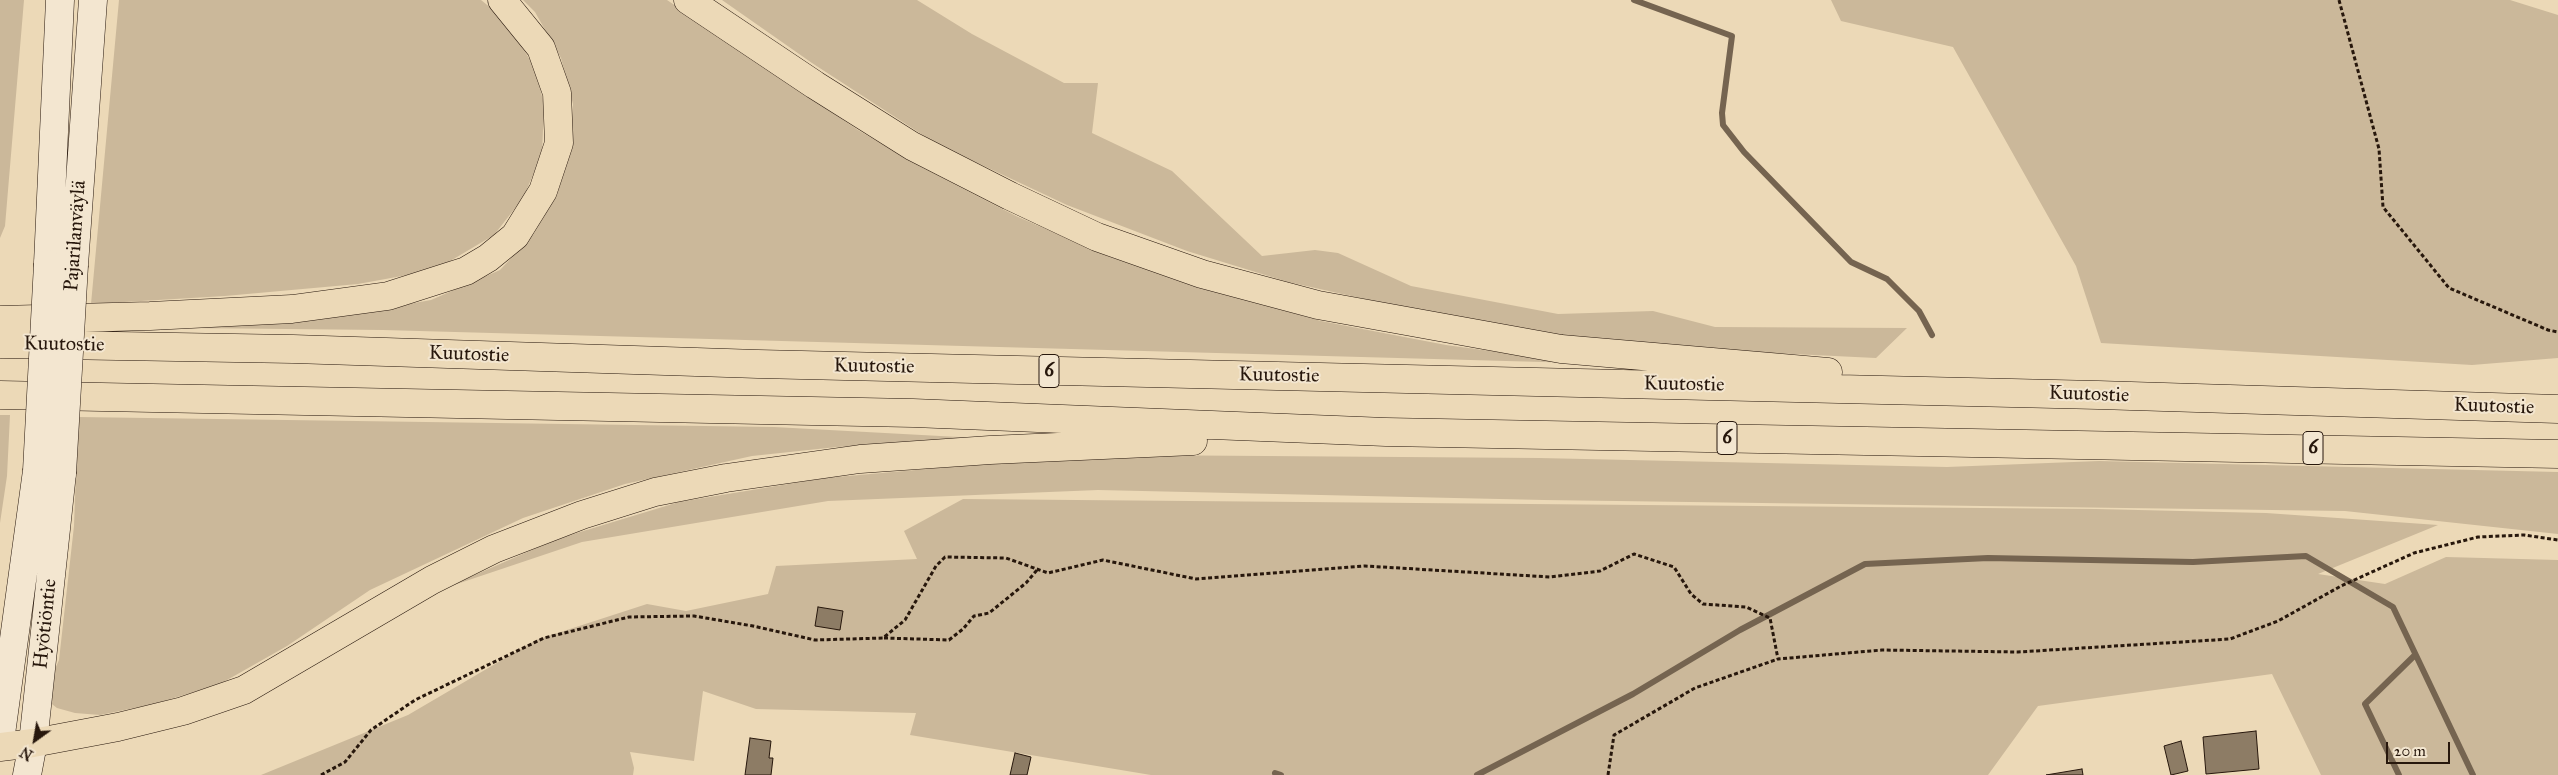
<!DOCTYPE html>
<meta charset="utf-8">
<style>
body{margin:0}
#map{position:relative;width:2558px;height:775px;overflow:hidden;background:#ecd9b7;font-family:"IM FELL Great Primer",serif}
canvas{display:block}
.north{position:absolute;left:10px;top:715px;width:50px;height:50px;-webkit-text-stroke:4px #f3e6d0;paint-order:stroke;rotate:212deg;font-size:14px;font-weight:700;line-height:20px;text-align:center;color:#27170c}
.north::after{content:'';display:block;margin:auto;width:18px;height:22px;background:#27170c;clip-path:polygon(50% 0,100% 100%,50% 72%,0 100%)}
.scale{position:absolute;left:2386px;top:742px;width:64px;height:22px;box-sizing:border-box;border:2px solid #27170c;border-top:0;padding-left:6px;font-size:15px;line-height:18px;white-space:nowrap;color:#27170c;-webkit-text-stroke:4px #f3e6d0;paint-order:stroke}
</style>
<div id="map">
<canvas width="2558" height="775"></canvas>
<div class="north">N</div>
<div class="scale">20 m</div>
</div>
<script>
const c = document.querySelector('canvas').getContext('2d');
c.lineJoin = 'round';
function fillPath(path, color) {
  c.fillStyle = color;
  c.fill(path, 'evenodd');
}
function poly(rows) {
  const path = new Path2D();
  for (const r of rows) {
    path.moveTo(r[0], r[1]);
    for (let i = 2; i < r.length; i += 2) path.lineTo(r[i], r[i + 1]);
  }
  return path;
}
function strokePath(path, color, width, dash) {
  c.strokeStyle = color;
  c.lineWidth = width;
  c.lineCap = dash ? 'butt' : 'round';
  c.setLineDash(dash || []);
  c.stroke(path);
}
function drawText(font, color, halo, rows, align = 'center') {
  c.font = font + ' "IM FELL Great Primer",serif';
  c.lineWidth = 4;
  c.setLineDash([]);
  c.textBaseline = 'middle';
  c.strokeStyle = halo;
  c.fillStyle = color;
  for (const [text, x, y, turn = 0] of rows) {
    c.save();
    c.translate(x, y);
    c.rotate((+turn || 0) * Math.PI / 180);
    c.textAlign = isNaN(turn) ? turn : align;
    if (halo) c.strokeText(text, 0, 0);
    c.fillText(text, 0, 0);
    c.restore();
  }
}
const green = poly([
 [0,0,24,0,5,226,0,238],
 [119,0,481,0,501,16,535,67,544,105,542,154,523,198,494,235,435,270,358,284,225,296,91,304],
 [523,0,667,0,858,130,923,168,1016,216,1110,257,1218,292,1321,321,1446,345,1579,363,383,330,189,328,359,313,431,300,500,270,533,235,557,195,570,151,573,104,561,58,535,12],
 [722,0,917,0,972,34,1064,83,1098,83,1092,133,1172,171,1262,256,1315,250,1338,253,1411,286,1558,314,1653,311,1715,327,1907,328,1876,358,1730,351,1566,336,1419,311,1288,282,1187,251,1067,205,935,143,812,63],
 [1831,0,2510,0,2558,15,2558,358,2472,365,2101,343,2076,266,1953,47,1841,21],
 [0,415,10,415,7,476,0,523],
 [78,417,774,427,977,438,837,447,752,456,625,484,523,518,370,590,287,646,220,684,154,704,100,715,75,713,57,708,48,701,51,678,59,660,74,526],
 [1128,455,1539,458,1947,467,2099,461,2558,472,2558,534,2345,511,1544,500,1098,490,828,501,582,542,445,588,557,539,679,502,825,478,1018,461],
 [963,499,2096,509,2266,513,2438,525,2318,574,2385,584,2446,557,2558,560,2558,775,2321,775,2272,674,2038,706,1988,775,1151,775,910,735,916,713,756,709,703,691,694,761,630,752,634,768,633,775,261,775,408,715,536,640,647,604,686,611,768,594,776,566,917,559,904,531]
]);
const stream = poly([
 [1634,0,1732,36,1722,113,1723,125,1744,152,1851,262,1887,279,1919,311,1932,335],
 [1275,773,1281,775],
 [1477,775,1633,694,1740,630,1865,564,1988,558,2193,562,2306,556,2393,607,2473,775],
 [2399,775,2365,704,2415,655]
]);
const building = poly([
 [818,607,843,611,840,630,815,626,818,607],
 [2256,731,2259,769,2206,774,2203,737,2256,731],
 [750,738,771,741,769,758,773,758,771,775,745,775,750,738],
 [2181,741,2188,771,2171,775,2164,746,2181,741],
 [1015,753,1031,757,1027,775,1010,775,1015,753],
 [2082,769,2083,775,2046,775,2082,769]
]);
const path = poly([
 [2339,0,2379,149,2383,207,2449,288,2548,330,2558,332],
 [884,638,949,640,963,629,974,616,989,613,1026,583,1037,570],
 [321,775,345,762,371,730,415,700,544,638,629,617,694,616,753,626,815,640,883,638,905,620,936,566,945,557,1006,558,1048,573,1103,560,1196,579,1365,566,1550,577,1600,571,1634,554,1674,567,1691,594,1703,604,1746,607,1770,618,1778,659,1882,650,2018,652,2230,639,2278,621,2341,586,2414,553,2478,537,2524,535,2558,540],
 [1608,775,1614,735,1695,688,1778,659]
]);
const secondary = poly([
 [48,264,60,0],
 [74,265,93,0],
 [0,741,37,471],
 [27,775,33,743,62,473]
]);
const trunk = poly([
 [688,0,815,85,912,146,1010,196,1097,237,1202,274,1318,305,1561,349,1828,372],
 [0,320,150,316,292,309,388,296,466,271,488,258,515,236,543,191,559,143,557,93,541,48,502,0],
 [0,344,293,349,758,364,2098,395,2558,409],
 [0,395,913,413,1386,432,2558,454],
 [0,747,33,743,118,727,183,711,244,690,432,580,494,549,582,515,655,492,726,478,860,459,990,450,1193,441]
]);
const secondaryBridge = poly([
 [37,471,48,264],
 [62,473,74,265]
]);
const shields = [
 [1049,371,20],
 [1727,438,20],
 [2313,448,20]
];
const shieldNames = [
 ["6",1049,371],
 ["6",1727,438],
 ["6",2313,448]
];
const streetNames = [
 ["Pajarilanväylä",76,236,-86],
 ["Kuutostie",64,345,1],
 ["Kuutostie",469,355,2],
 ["Kuutostie",874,367,1],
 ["Kuutostie",1279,376,1],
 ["Kuutostie",1684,385,1],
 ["Kuutostie",2089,395,2],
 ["Kuutostie",2494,407,2],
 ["Hyötiöntie",46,624,-84]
];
fillPath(green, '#cbb89a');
strokePath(stream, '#756450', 6);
fillPath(building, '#8d7c65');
strokePath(building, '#27170c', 1);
strokePath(secondary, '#27170c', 29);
strokePath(trunk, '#27170c', 29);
strokePath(path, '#27170c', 3, [4, 2.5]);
strokePath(secondary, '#f3e6d0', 28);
strokePath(trunk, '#ecd9b7', 28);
strokePath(secondaryBridge, '#27170c', 29, []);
strokePath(secondaryBridge, '#f3e6d0', 28);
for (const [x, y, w] of shields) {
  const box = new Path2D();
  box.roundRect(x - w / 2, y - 16.5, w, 33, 4);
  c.fillStyle = '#f3e6d0';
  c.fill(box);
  strokePath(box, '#27170c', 1);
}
drawText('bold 19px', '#27170c', null, shieldNames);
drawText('20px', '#27170c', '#f3e6d0', streetNames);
</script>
